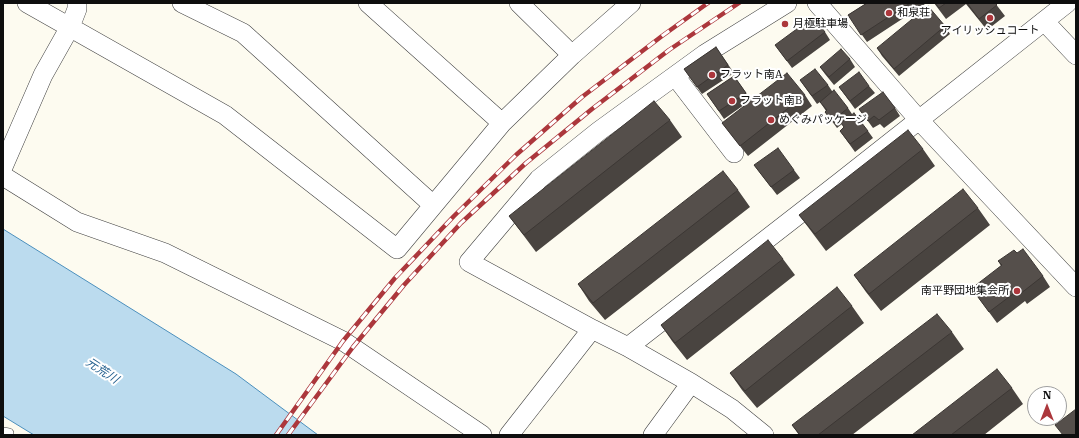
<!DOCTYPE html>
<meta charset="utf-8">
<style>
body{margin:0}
#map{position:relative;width:1079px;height:438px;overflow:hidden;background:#fdfbf0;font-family:"IBM Plex Serif",serif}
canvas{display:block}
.frame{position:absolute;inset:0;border:4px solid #0e0e0e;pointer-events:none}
.north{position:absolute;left:1027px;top:386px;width:40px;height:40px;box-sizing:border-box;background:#fff;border:1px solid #9f9f9f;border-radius:50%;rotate:0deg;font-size:11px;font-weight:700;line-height:16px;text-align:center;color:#0e0e0e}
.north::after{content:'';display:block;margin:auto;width:14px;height:18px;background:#ac373c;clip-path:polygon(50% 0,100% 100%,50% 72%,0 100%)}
</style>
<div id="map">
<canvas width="1079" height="438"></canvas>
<div class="frame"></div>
<div class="north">N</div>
</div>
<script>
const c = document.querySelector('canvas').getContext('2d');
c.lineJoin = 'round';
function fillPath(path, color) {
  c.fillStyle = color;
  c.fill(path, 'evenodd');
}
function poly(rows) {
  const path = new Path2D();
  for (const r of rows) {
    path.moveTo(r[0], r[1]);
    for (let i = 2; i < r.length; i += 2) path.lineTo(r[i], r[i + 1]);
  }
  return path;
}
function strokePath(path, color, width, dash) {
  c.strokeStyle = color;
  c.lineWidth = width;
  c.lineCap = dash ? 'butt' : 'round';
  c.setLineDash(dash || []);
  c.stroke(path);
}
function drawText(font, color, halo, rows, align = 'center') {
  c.font = font + ' "IBM Plex Serif","Noto Sans JP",serif';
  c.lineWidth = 4;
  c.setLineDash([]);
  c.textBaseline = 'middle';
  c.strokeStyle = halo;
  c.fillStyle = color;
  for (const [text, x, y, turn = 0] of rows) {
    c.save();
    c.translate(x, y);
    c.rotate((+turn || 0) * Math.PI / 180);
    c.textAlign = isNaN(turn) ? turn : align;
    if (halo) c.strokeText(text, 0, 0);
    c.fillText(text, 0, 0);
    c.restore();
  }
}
const water = poly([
 [3,229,236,374,318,435,34,435,3,416,3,229]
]);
const service = poly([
 [3,432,9,433]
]);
const minor = poly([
 [27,3,225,115,397,249,502,123,572,55,631,3],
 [182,3,243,33,433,205],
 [368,3,502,123],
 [519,3,572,55],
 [817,3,919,120,1076,287],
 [1044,21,1076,55],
 [675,76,734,153],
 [3,167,43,75,70,27,77,9,77,3],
 [3,176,77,222,165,253,343,341,482,435],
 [628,347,839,183,1067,3],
 [509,435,592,329],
 [653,435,691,383],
 [764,435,732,409,691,383,628,347,592,329,469,262,539,179,599,131,705,54,787,3]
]);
const rail = poly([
 [276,435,343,341,395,278,454,216,516,155,582,97,662,36,708,3],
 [288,435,353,347,404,285,461,223,526,163,592,109,669,50,739,3]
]);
const wall = poly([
 [867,3,925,3,925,4,867,42,848,15],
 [934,3,995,3,1005,16,987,30,966,4,946,19],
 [945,26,950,34,899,76,882,56,877,48],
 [825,32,830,40,792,68,775,45],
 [716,47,734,73,702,94,684,69],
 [850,59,855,67,834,85,825,74,820,67],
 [734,76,751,100,724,119,707,94],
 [800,80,828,85,832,91,848,108,852,114,868,131,873,138,855,152,840,131,844,127,842,124,837,128,825,112,826,111,820,102,817,104],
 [869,86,875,93,855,109,839,87],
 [805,95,812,106,748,156,722,123],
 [895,108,900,116,884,128,880,124,873,128,859,109],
 [670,120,682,137,536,252,509,216],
 [923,149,935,166,826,251,799,215],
 [754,165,794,170,800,178,777,195],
 [738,190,750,207,605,320,589,301,578,284],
 [978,208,990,225,881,311,866,292,854,275],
 [1017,253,1043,276,1050,287,1027,304,1025,301,997,323,975,293,978,291,1001,266,998,261],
 [783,259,795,275,687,360,672,341,661,325],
 [852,306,864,323,757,408,742,390,730,373],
 [952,332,964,349,852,435,799,435,792,425],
 [1012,388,1023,404,984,435,912,435]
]);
const building = poly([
 [867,3,910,3,861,35,848,15,867,3],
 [935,3,946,3,939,8,935,3],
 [967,3,995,3,997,5,979,19,967,3],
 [928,6,945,26,894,69,877,48,928,6],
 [813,17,825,32,787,61,775,45,813,17],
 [716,47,728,65,697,87,684,69,716,47],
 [841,49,850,59,829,77,820,67,841,49],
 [815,69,828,85,812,96,800,80,815,69],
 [859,72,869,86,850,101,839,87,859,72],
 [787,73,805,95,740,146,722,123,787,73],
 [734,76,746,93,719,111,707,94,734,76],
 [834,90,848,108,832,121,825,112,827,110,820,102,834,90],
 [883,92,895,108,879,120,874,116,868,121,859,109,883,92],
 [654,101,670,120,524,235,509,216,654,101],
 [854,113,868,131,850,144,840,131,844,127,841,123,854,113],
 [908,130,923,149,815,234,799,215,908,130],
 [778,148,794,170,771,187,754,165,778,148],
 [723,171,738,190,593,303,578,284,723,171],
 [963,189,978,208,869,294,854,275,963,189],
 [768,240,783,259,675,343,661,325,768,240],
 [1023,249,1043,276,1020,294,1017,291,989,312,975,293,978,291,976,285,1002,265,998,261,1014,250,1017,253,1023,249],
 [837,287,852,306,745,391,730,373,837,287],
 [937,314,952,332,818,435,800,435,792,425,937,314],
 [997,369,1012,388,951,435,912,435,997,369],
 [1076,409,1076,435,1063,435,1055,425,1076,409]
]);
const markers = [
 [889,13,4,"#ac373c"],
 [990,18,4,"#ac373c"],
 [785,24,4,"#ac373c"],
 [712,75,4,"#ac373c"],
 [732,101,4,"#ac373c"],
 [771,120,4,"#ac373c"],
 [1017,291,4,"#ac373c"]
];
const poiNames = [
 ["和泉荘",897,13],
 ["月極駐車場",793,24],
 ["アイリッシュコート",990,31,"center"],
 ["フラット南A",720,75],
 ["フラット南B",740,101],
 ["めぐみパッケージ",779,120],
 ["南平野団地集会所",1009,291,"right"]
];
const waterNames = [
 ["元荒川",102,371,33]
];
fillPath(water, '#bbdbee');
strokePath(water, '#4b8fbc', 1);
strokePath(service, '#414141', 10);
strokePath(minor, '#414141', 20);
strokePath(service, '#fff', 9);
strokePath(minor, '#fff', 19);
strokePath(rail, '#ac373c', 4.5);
strokePath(rail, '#fff', 3, [9]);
fillPath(wall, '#494440');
fillPath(building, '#554f4b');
strokePath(building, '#3c3734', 1);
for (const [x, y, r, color] of markers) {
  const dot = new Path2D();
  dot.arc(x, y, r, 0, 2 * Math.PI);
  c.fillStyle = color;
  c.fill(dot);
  strokePath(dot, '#fff', 1.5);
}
drawText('11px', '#0e0e0e', '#fff', poiNames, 'left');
drawText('italic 12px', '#276290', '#fff', waterNames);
</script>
